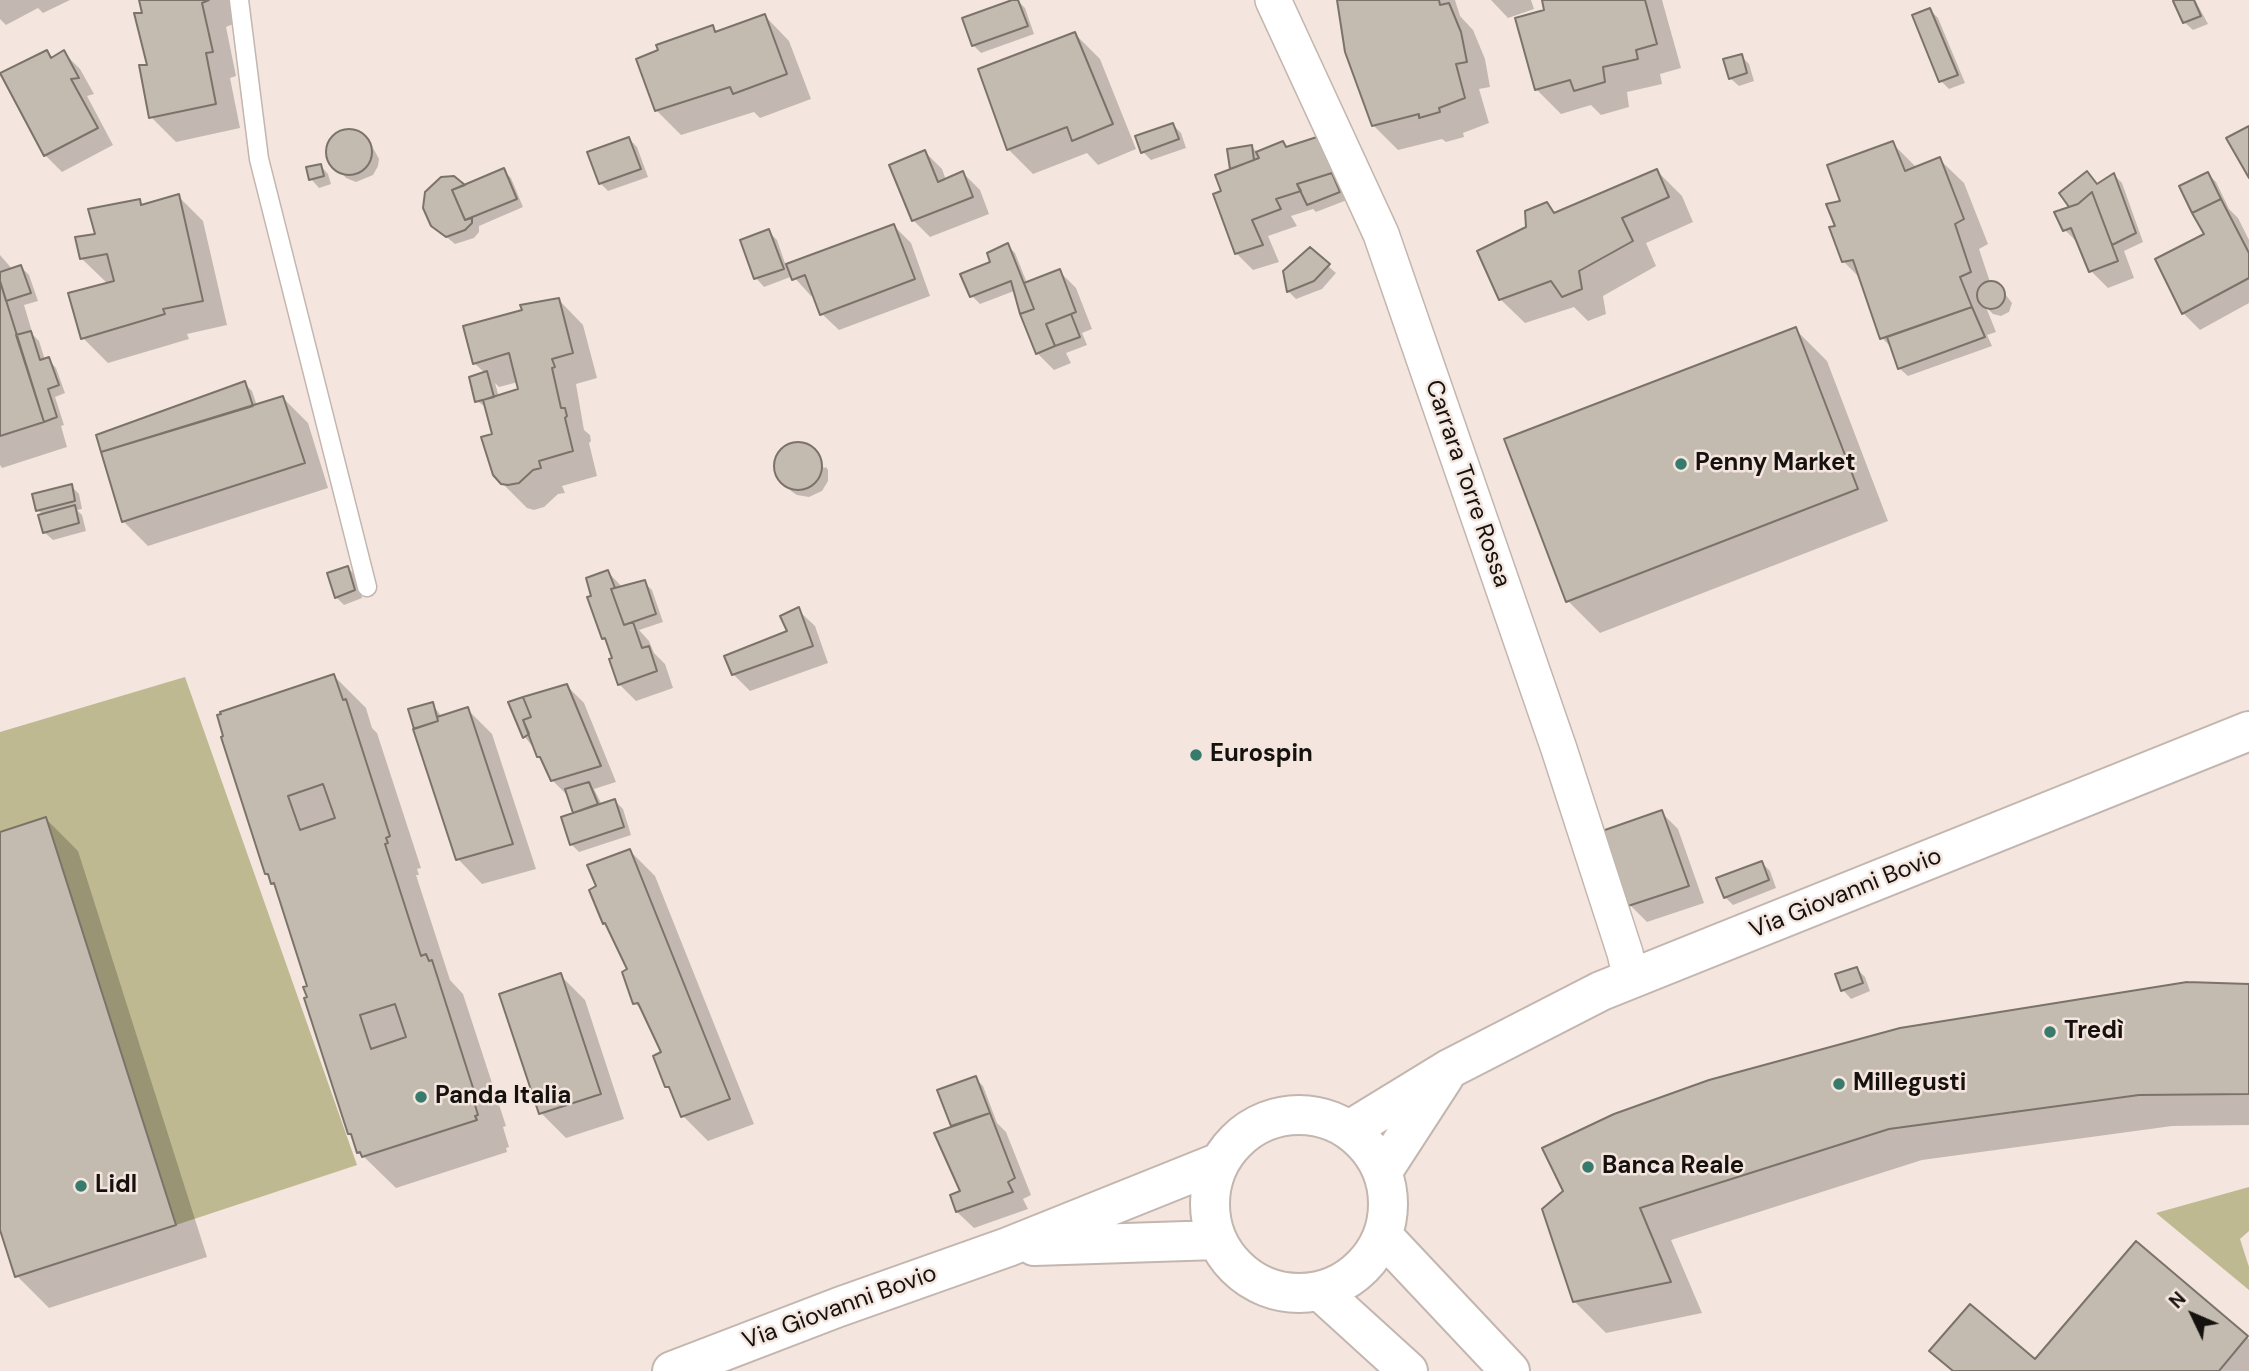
<!DOCTYPE html>
<meta charset="utf-8">
<style>
body{margin:0}
#map{position:relative;width:2249px;height:1371px;overflow:hidden;background:#f4e6de;font-family:"DM Sans",sans-serif}
canvas{display:block}
.north{position:absolute;left:2158px;top:1280px;width:70px;height:70px;-webkit-text-stroke:5px #f4e6de;paint-order:stroke;rotate:314deg;font-size:19px;font-weight:700;line-height:28px;text-align:center;color:#15110e}
.north::after{content:'';display:block;margin:auto;width:24px;height:32px;background:#15110e;clip-path:polygon(50% 0,100% 100%,50% 72%,0 100%)}
</style>
<div id="map">
<canvas width="2249" height="1371"></canvas>
<div class="north">N</div>
</div>
<script>
const c = document.querySelector('canvas').getContext('2d');
c.lineJoin = 'round';
function fillPath(path, color) {
  c.fillStyle = color;
  c.fill(path, 'evenodd');
}
function poly(rows) {
  const path = new Path2D();
  for (const r of rows) {
    if (r.length === 3) {
      path.moveTo(r[0] + r[2], r[1]);
      path.arc(r[0], r[1], r[2], 0, 2 * Math.PI);
      continue;
    }
    path.moveTo(r[0], r[1]);
    for (let i = 2; i < r.length; i += 2) path.lineTo(r[i], r[i + 1]);
  }
  return path;
}
function strokePath(path, color, width, dash) {
  c.strokeStyle = color;
  c.lineWidth = width;
  c.lineCap = dash ? 'butt' : 'round';
  c.setLineDash(dash || []);
  c.stroke(path);
}
function drawText(font, color, halo, rows, align = 'center') {
  c.font = font + ' "DM Sans",sans-serif';
  c.lineWidth = 5;
  c.setLineDash([]);
  c.textBaseline = 'middle';
  c.strokeStyle = halo;
  c.fillStyle = color;
  for (const [text, x, y, turn = 0] of rows) {
    c.save();
    c.translate(x, y);
    c.rotate((+turn || 0) * Math.PI / 180);
    c.textAlign = isNaN(turn) ? turn : align;
    if (halo) c.strokeText(text, 0, 0);
    c.fillText(text, 0, 0);
    c.restore();
  }
}
const green = poly([
 [185,677,357,1165,176,1225,46,817,0,832,0,732],
 [2249,1187,2249,1231,2240,1239,2249,1267,2249,1290,2156,1213]
]);
const shadow = poly([
 [0,0,70,0,43,13,38,8,6,25,0,19],
 [141,0,229,0,233,24,226,27,236,76,230,78,240,128,176,142,151,117,149,66],
 [1017,0,1025,8,1034,34,981,53,973,45],
 [1339,0,1455,0,1460,16,1473,30,1485,59,1490,87,1479,89,1489,123,1463,133,1464,137,1446,142,1442,139,1398,150,1373,125],
 [1531,0,1534,9,1508,18,1491,0],
 [1544,0,1662,0,1681,68,1660,74,1662,84,1627,92,1629,107,1601,115,1591,105,1561,114,1536,89,1546,11],
 [2180,0,2195,0,2208,24,2193,30,2184,22],
 [1930,10,1938,18,1965,83,1949,89,1941,81,1914,16],
 [765,16,789,41,811,99,760,118,754,112,681,135,656,110,713,27,718,33],
 [1075,34,1100,59,1136,149,1098,165,1087,153,1033,174,1008,149],
 [46,52,53,58,64,53,80,69,94,94,87,96,113,145,62,172,45,155],
 [1741,56,1749,64,1754,81,1739,86,1730,78],
 [1173,125,1181,133,1186,148,1151,160,1143,152],
 [347,131,364,137,372,146,379,159,378,166,373,175,356,182,346,178,328,157,332,139,336,135],
 [1319,138,1347,200,1316,212,1313,209,1291,216,1297,226,1268,236,1279,262,1253,270,1236,253,1223,192,1232,170,1229,151,1251,146,1258,153,1283,144,1288,149],
 [629,139,637,147,648,177,608,191,600,183],
 [1892,143,1917,168,1939,159,1964,183,1988,244,1979,249,1990,282,1999,286,2012,303,2009,312,2001,316,1993,314,1986,307,1996,332,1987,335,1992,346,1908,376,1899,368,1893,349,1882,338,1861,279,1843,261,1837,227,1842,202],
 [925,152,942,169,946,180,963,173,980,190,989,214,930,237,913,220],
 [320,165,328,174,331,184,319,188,311,179],
 [503,170,511,178,523,207,479,226,479,232,474,238,455,244,432,225,465,187],
 [1657,171,1682,196,1693,222,1646,243,1656,266,1603,296,1606,314,1588,321,1574,307,1525,323,1500,299,1528,228,1546,204,1556,214],
 [2087,173,2099,186,2114,175,2122,183,2143,242,2124,251,2134,278,2108,288,2091,271,2080,245,2065,230,2072,208,2070,206],
 [2208,174,2216,182,2229,209,2238,218,2249,240,2249,303,2200,330,2183,313,2207,235],
 [178,196,203,221,227,325,187,334,189,339,108,363,83,338,108,284,81,258,97,235,139,201,144,206],
 [894,226,911,243,930,296,839,330,822,314,814,294,811,296,793,276,764,287,756,278,742,241,769,232,777,240,786,266],
 [1007,245,1015,253,1027,283,1059,271,1076,288,1092,329,1082,333,1087,345,1066,353,1071,363,1054,370,1037,353,1014,291,980,304,972,296,992,263],
 [0,255,13,270,21,267,29,275,38,301,24,305,33,335,39,341,45,360,48,359,56,368,65,393,55,397,64,425,61,426,67,447,2,468,0,465],
 [1328,266,1336,273,1322,289,1296,299,1288,291],
 [559,300,583,325,597,378,576,384,584,430,590,435,591,441,589,443,597,476,562,486,565,493,558,494,544,507,534,510,527,508,502,483,487,408,477,401,485,373,474,363],
 [518,382,520,390,499,397,495,383,499,387],
 [1795,329,1827,361,1888,521,1600,633,1568,601],
 [244,383,252,391,257,406,283,398,308,423,328,488,148,546,123,521],
 [795,444,810,448,824,468,826,467,828,470,828,481,822,491,809,497,797,495,791,491,776,472,776,460,788,446],
 [71,486,79,494,82,509,77,510,82,515,86,531,53,540,44,532,43,515,38,510],
 [348,568,356,576,362,598,344,605,336,597],
 [608,572,623,588,644,582,652,590,663,622,639,630,649,641,654,653,665,664,673,688,636,701,619,684,615,658,609,644,604,639,589,598,594,597],
 [798,610,815,626,828,663,750,691,733,674,789,632],
 [334,676,366,708,372,728,377,733,421,868,417,869,419,875,416,875,450,980,463,994,506,1126,503,1127,509,1147,506,1148,507,1152,396,1188,359,1152,354,1138,350,1134,309,998,310,987,278,888,266,874,223,738],
 [567,686,584,703,616,782,594,789,602,805,615,801,623,809,631,835,579,852,571,844,575,814,569,797,552,780,543,760,525,737],
 [432,704,442,717,467,709,492,734,536,869,482,884,458,859],
 [1661,812,1678,829,1704,903,1647,922,1630,905],
 [46,819,78,851,207,1257,49,1308,17,1276,0,1224,0,834],
 [630,851,655,876,754,1124,708,1141,683,1116,673,1093,666,1086,663,1053,644,1012,635,1003,629,970],
 [1762,863,1770,871,1776,888,1733,905,1725,897],
 [1857,969,1865,977,1870,991,1851,999,1843,990,1837,975],
 [560,975,585,1000,624,1119,566,1138,541,1113],
 [2249,986,2249,1125,2172,1126,1922,1160,1671,1240,1702,1313,1606,1333,1574,1301,1544,1209],
 [975,1078,983,1086,997,1123,1006,1132,1031,1195,1023,1199,1028,1209,974,1228,957,1212,962,1192,955,1127,953,1125],
 [2136,1243,2249,1339,2249,1371,1952,1371,1932,1351,2035,1362]
]);
const building = poly([
 [139,0,209,0,202,3,213,52,206,53,216,104,149,118,139,65,147,65,134,13,142,13,139,0],
 [1012,0,1018,0,1028,26,972,46,962,18,1012,0],
 [1337,0,1439,0,1440,5,1449,3,1461,32,1467,62,1456,64,1465,98,1439,108,1440,112,1419,118,1419,114,1372,126,1345,52,1337,0],
 [1542,0,1645,0,1657,44,1636,50,1638,59,1603,67,1605,82,1574,91,1570,80,1535,90,1515,18,1544,10,1542,0],
 [2175,0,2194,0,2201,16,2183,23,2173,1,2175,0],
 [1930,8,1958,75,1939,82,1912,15,1930,8],
 [765,14,787,74,733,94,730,87,655,111,636,59,658,50,656,45,713,25,715,32,765,14],
 [1075,32,1113,124,1072,141,1067,127,1007,150,978,69,1075,32],
 [47,50,51,58,64,50,79,78,71,79,98,128,44,156,0,73,47,50],
 [1742,54,1747,73,1729,79,1723,59,1742,54],
 [1173,123,1179,139,1141,153,1135,136,1173,123],
 [2249,126,2249,178,2226,138,2249,126],
 [349,152,23],
 [1320,136,1335,172,1297,184,1301,191,1276,199,1281,209,1252,220,1263,245,1235,254,1213,194,1221,191,1215,175,1259,158,1256,152,1283,141,1286,147,1320,136],
 [629,137,641,169,599,184,587,152,629,137],
 [1893,141,1905,171,1940,157,1964,219,1955,224,1971,272,1960,277,1972,307,1880,339,1853,260,1842,262,1829,227,1835,226,1826,204,1840,201,1827,165,1893,141],
 [1252,145,1254,160,1230,169,1227,149,1252,145],
 [925,150,938,182,963,171,973,197,912,221,889,165,925,150],
 [321,164,324,176,309,180,306,167,321,164],
 [504,168,517,199,465,220,452,190,504,168],
 [1657,169,1669,197,1622,218,1633,241,1579,271,1582,289,1562,297,1551,281,1499,300,1477,251,1526,227,1525,211,1547,202,1554,213,1657,169],
 [2087,171,2097,184,2114,173,2136,233,2112,245,2092,192,2078,204,2069,207,2059,193,2087,171],
 [2208,172,2221,199,2192,213,2179,186,2208,172],
 [1332,173,1340,192,1307,205,1297,184,1332,173],
 [454,176,465,185,452,190,465,220,472,218,472,223,465,230,446,237,431,226,423,208,425,192,441,177,454,176],
 [2092,192,2118,261,2089,272,2071,228,2063,231,2054,212,2078,204,2092,192],
 [179,194,203,301,163,309,165,314,81,339,68,293,114,281,107,254,80,259,75,237,95,234,88,209,140,199,141,205,179,194],
 [2221,199,2249,253,2249,278,2182,314,2155,259,2204,234,2192,213,2221,199],
 [894,224,915,279,820,315,805,275,792,280,786,264,894,224],
 [769,229,784,269,754,279,740,240,769,229],
 [1008,243,1034,309,1020,314,1011,281,970,297,960,274,990,262,987,253,1008,243],
 [1310,247,1330,264,1314,281,1287,292,1283,271,1310,247],
 [21,265,31,293,6,301,0,281,0,272,21,265],
 [1060,269,1076,312,1046,324,1055,346,1036,354,1020,314,1034,309,1024,283,1060,269],
 [0,281,44,422,0,436,0,281],
 [1991,295,14],
 [559,298,573,353,552,359,555,367,552,368,561,408,565,408,567,416,565,418,573,451,539,461,541,468,533,470,519,483,508,485,501,484,493,475,481,437,492,434,483,400,518,389,509,353,473,364,463,326,522,310,520,305,559,298],
 [1972,307,1985,337,1898,369,1887,337,1972,307],
 [1071,314,1080,337,1055,346,1046,324,1071,314],
 [1796,327,1858,489,1566,602,1504,439,1796,327],
 [31,331,40,360,49,357,59,385,48,389,57,417,44,422,16,335,31,331],
 [487,371,494,397,475,402,469,377,487,371],
 [245,381,253,406,101,452,96,435,245,381],
 [283,396,305,463,122,522,101,452,283,396],
 [798,466,24],
 [72,484,75,501,36,511,32,494,72,484],
 [75,505,79,523,43,533,38,515,75,505],
 [348,566,355,590,335,598,327,573,348,566],
 [608,570,615,588,611,589,624,625,633,622,642,648,649,646,657,671,618,685,609,659,612,658,605,638,602,639,587,597,591,596,586,578,608,570],
 [645,580,656,614,624,625,611,589,645,580],
 [799,607,813,646,732,675,724,656,787,631,780,616,799,607],
 [334,674,343,700,346,699,390,836,386,838,388,843,385,844,421,956,426,954,429,961,432,960,475,1094,472,1095,478,1115,475,1116,477,1120,362,1157,360,1152,357,1153,351,1134,348,1134,304,998,307,997,303,987,307,986,274,883,271,884,268,874,265,874,221,737,223,736,217,715,221,714,220,712,334,674],
 [323,784,335,818,300,830,288,796,323,784],
 [395,1004,406,1037,371,1049,360,1015,395,1004],
 [567,684,601,766,551,781,540,757,537,757,523,720,531,717,523,697,567,684],
 [523,697,531,717,523,720,529,734,523,738,508,702,523,697],
 [433,702,438,721,414,729,408,709,433,702],
 [468,707,513,844,456,860,413,729,438,721,437,717,468,707],
 [589,782,598,804,573,813,565,789,589,782],
 [615,799,624,827,570,845,561,817,615,799],
 [1662,810,1689,886,1628,906,1602,831,1662,810],
 [46,817,176,1225,15,1277,0,1230,0,832,46,817],
 [630,849,730,1099,681,1117,669,1087,665,1087,653,1056,661,1052,638,1003,633,1004,622,972,627,969,605,923,603,924,589,890,596,886,587,865,630,849],
 [1762,861,1769,880,1724,898,1716,878,1762,861],
 [1857,967,1863,983,1841,991,1835,974,1857,967],
 [561,973,601,1094,539,1114,499,994,561,973],
 [2187,982,2249,984,2249,1094,2139,1095,1889,1129,1640,1208,1671,1282,1573,1302,1542,1209,1563,1191,1542,1148,1614,1114,1709,1080,1900,1028,2187,982],
 [976,1076,990,1113,951,1126,937,1090,976,1076],
 [990,1113,1015,1178,1008,1182,1013,1192,956,1212,950,1195,960,1191,934,1133,990,1113],
 [2136,1241,2248,1336,2219,1371,1953,1371,1929,1351,1970,1304,2035,1359,2136,1241]
]);
const lane = poly([
 [239,0,259,159,367,587]
]);
const street = poly([
 [1273,0,1381,234,1559,749,1625,953,1631,979]
]);
const secondary = poly([
 [1299,1204,89],
 [1351,1129,1449,1069,1601,991,2249,731],
 [1383,1171,1444,1077],
 [1383,1236,1510,1371],
 [1034,1246,1217,1240],
 [1320,1291,1408,1371],
 [672,1371,839,1307,1008,1247,1220,1162]
]);
const markers = [
 [1681,464,7,"#387b6d"],
 [1196,755,7,"#387b6d"],
 [2050,1032,7,"#387b6d"],
 [1839,1084,7,"#387b6d"],
 [421,1097,7,"#387b6d"],
 [1588,1167,7,"#387b6d"],
 [81,1186,7,"#387b6d"]
];
const poiNames = [
 ["Penny Market",1695,464],
 ["Eurospin",1210,755],
 ["Tredì",2064,1032],
 ["Millegusti",1853,1084],
 ["Panda Italia",435,1097],
 ["Banca Reale",1602,1167],
 ["Lidl",95,1186]
];
const streetNames = [
 ["Carrara Torre Rossa",1467,484,71],
 ["Via Giovanni Bovio",1846,894,-22],
 ["Via Giovanni Bovio",840,1308,-20]
];
fillPath(green, '#bfb991');
fillPath(shadow, '#0003');
fillPath(building, '#c4bbb0');
strokePath(building, '#7b7369', 2);
strokePath(lane, '#c3b6af', 21);
strokePath(street, '#c3b6af', 38);
strokePath(secondary, '#c3b6af', 42);
strokePath(lane, '#fff', 18);
strokePath(street, '#fff', 35);
strokePath(secondary, '#fff', 38);
for (const [x, y, r, color] of markers) {
  const dot = new Path2D();
  dot.arc(x, y, r, 0, 2 * Math.PI);
  c.fillStyle = color;
  c.fill(dot);
  strokePath(dot, '#f4e6de', 2.5);
}
drawText('bold 24px', '#15110e', '#f4e6de', poiNames, 'left');
drawText('24px', '#15110e', '#f4e6de', streetNames);
</script>
